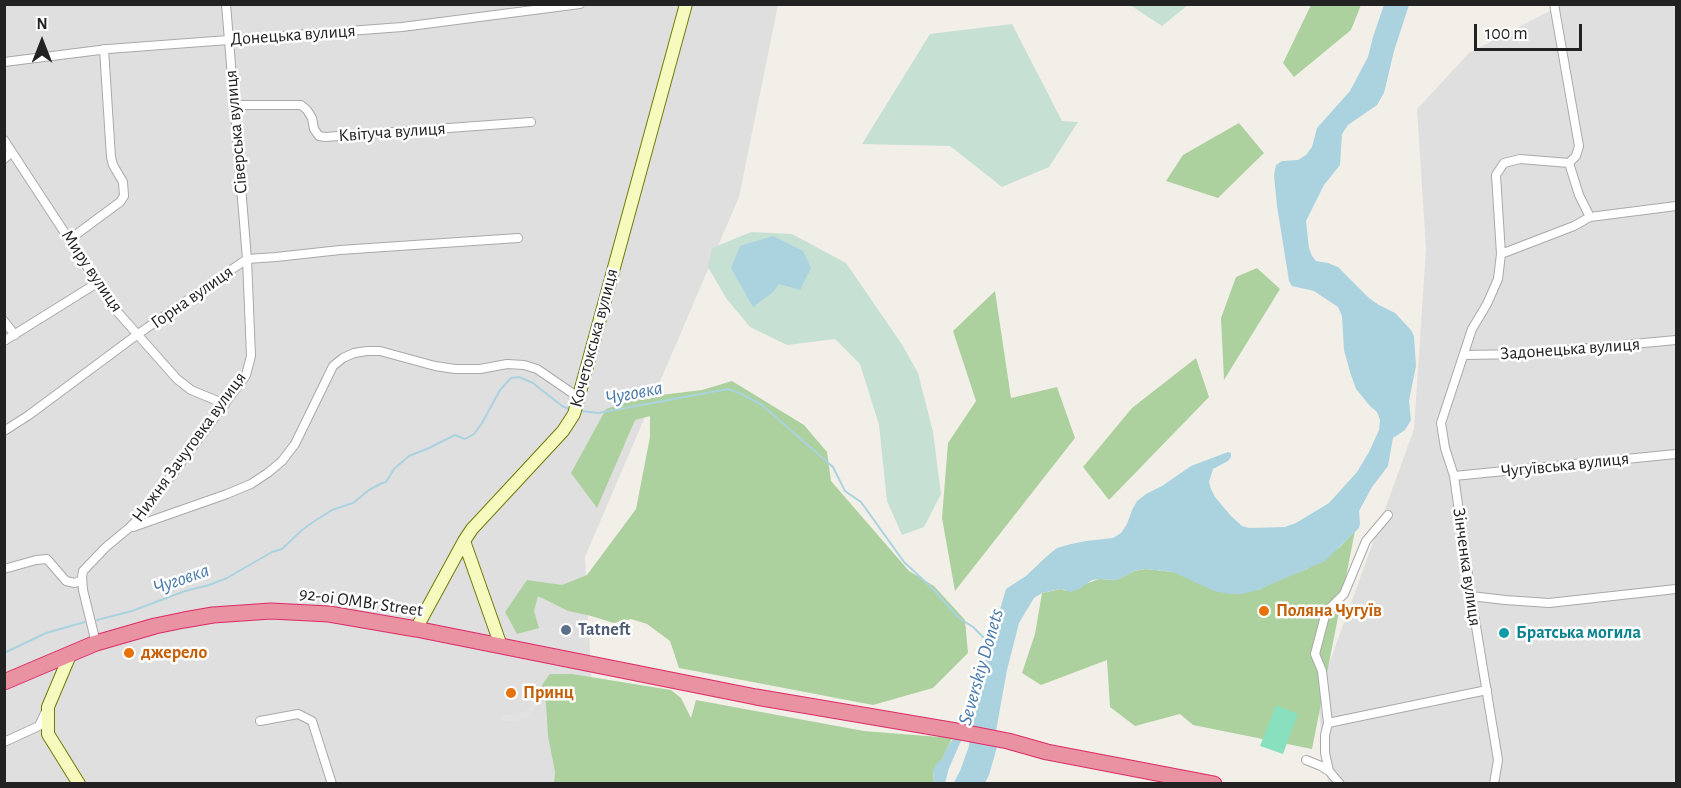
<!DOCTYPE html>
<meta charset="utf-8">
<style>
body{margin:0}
#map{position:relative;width:1681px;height:788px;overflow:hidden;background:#f2efe9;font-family:"Alegreya Sans",sans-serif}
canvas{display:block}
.frame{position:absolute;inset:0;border:6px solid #222;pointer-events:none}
.north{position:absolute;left:12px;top:12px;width:60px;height:60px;-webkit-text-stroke:4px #fff;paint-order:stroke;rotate:0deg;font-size:16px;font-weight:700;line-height:24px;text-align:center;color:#222}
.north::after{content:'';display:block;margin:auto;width:21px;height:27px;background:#222;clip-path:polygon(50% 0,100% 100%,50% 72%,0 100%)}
.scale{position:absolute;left:1474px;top:24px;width:108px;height:27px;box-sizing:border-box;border:3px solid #222;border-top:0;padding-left:8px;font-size:18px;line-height:21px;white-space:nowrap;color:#222;-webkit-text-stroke:4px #fff;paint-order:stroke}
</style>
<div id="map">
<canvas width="1681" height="788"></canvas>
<div class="frame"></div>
<div class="north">N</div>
<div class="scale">100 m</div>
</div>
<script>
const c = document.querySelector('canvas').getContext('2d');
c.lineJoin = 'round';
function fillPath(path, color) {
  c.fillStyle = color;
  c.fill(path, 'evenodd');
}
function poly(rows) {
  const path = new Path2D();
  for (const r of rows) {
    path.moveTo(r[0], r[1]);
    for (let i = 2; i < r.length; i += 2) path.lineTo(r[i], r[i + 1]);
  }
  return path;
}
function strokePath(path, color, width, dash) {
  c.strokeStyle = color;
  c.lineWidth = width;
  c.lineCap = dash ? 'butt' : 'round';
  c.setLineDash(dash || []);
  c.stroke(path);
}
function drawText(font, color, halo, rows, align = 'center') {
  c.font = font + ' "Alegreya Sans",sans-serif';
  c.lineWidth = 5;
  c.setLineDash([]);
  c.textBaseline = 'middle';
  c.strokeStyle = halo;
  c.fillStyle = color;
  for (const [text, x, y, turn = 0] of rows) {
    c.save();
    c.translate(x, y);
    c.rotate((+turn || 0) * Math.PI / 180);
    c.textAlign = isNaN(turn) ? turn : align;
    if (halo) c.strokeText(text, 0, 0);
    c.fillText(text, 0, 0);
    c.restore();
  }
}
const residential = poly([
 [5,5,778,5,739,197,585,557,597,783,5,784],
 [1561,5,1676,5,1676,783,1328,783,1317,697,1414,429,1426,249,1417,109,1469,53]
]);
const forest = poly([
 [1311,5,1361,5,1351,30,1294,77,1283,63],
 [1239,123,1264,153,1218,198,1166,181,1183,155],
 [1257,268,1280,289,1224,380,1221,318,1236,277],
 [995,291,1011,398,1057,387,1075,438,955,591,942,518,948,443,976,401,953,331],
 [1196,358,1209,397,1109,500,1083,467,1132,408],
 [732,381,804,425,827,452,831,481,909,571,934,586,965,620,968,653,933,688,873,705,679,668,670,641,647,624,631,619,614,623,591,616,568,611,538,596,534,611,539,628,517,634,505,612,527,580,562,585,587,575,636,509,650,437,650,416,635,420,597,508,571,473,606,409,644,397,702,390],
 [1355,531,1312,749,1193,725,1180,714,1135,726,1110,707,1107,660,1041,685,1022,673,1035,634,1042,593,1061,589,1066,591,1099,579,1117,580,1134,571,1146,569,1173,572,1258,590,1282,578,1307,569,1340,547],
 [550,674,572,674,671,690,681,698,691,718,696,700,864,731,952,738,943,758,933,771,934,783,554,783,555,772,548,736,546,704,542,685]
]);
const wetland = poly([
 [1130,5,1188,5,1162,26],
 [1012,24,1062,121,1078,122,1049,167,1002,187,950,146,862,144,930,34],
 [751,232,792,234,846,263,901,343,918,373,933,432,941,494,924,527,902,535,887,501,879,425,860,364,835,339,787,345,750,327,726,298,708,267,712,248]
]);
const pitch = poly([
 [1276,705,1298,714,1283,754,1260,746]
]);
const parking = poly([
 [534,699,539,701,538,705,529,717,518,721,501,721,501,715,518,715,525,712,530,707]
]);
const water = poly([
 [1384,5,1409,5,1394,51,1384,93,1377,105,1348,125,1342,134,1340,165,1324,185,1306,221,1309,248,1312,256,1316,261,1328,263,1338,267,1369,298,1379,305,1395,313,1411,330,1414,336,1416,366,1409,401,1411,420,1405,430,1393,438,1388,466,1372,487,1359,511,1360,524,1359,528,1325,561,1258,590,1242,594,1229,594,1214,591,1173,572,1146,569,1134,571,1117,580,1099,579,1092,580,1079,589,1070,592,1061,589,1055,590,1042,593,1034,598,1019,623,1007,670,996,731,997,747,989,775,985,783,953,784,960,771,969,746,973,712,988,650,1006,589,1026,576,1047,556,1057,548,1071,544,1086,541,1113,538,1121,533,1127,524,1132,510,1137,501,1146,494,1162,486,1191,466,1228,452,1231,453,1231,457,1228,461,1213,469,1209,482,1211,489,1215,497,1231,516,1242,526,1249,528,1285,527,1296,523,1329,503,1357,472,1369,452,1379,430,1380,420,1377,412,1370,406,1356,389,1350,372,1344,350,1342,316,1338,307,1314,291,1292,286,1289,281,1277,206,1274,175,1276,165,1282,161,1298,160,1306,155,1312,147,1317,128,1350,91,1368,57,1373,37],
 [773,236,803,251,811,268,800,290,779,284,773,292,753,307,731,268,740,246],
 [954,737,961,739,961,741,949,768,945,783,934,783,933,771,936,764,943,758,945,751]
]);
const stream = poly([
 [581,411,598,413,728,389,742,394,762,405,833,467,845,491,861,502,904,562,933,589,959,618,973,627,984,638,990,652],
 [97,620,132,611,185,591,209,585,227,578,272,552,282,549,302,530,313,522,332,510,353,503,369,490,382,483,386,482,394,469,409,456,429,448,455,435,465,439,474,434,482,423,500,390,511,378,519,377,533,383,562,406,569,409],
 [4,653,46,633,85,622]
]);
const street = poly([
 [4,62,108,49,402,27,580,4],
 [234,105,301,105,307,110,312,118,314,129,319,136,325,137,531,122],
 [4,140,114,308,177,379,191,390,225,404],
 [4,159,12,152],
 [1569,163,1579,195,1590,217],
 [70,239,120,202,124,196,123,182,113,165,111,157,104,49],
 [1501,254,1574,226,1590,217,1676,206],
 [4,321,15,335],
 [4,341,97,283],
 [1464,355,1526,354,1676,340],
 [4,431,29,415,138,334,247,259,276,257,340,250,518,238],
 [1454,476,1676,454],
 [1388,515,1366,541,1344,594,1326,612,1315,654,1322,671,1328,723,1487,690],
 [133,527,227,494,251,484,269,472,282,461,295,444,333,366,343,358,354,353,367,351,380,351,435,366,455,369,480,369,507,364,524,365,537,369,578,397],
 [4,569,36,560,47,559,66,581,75,583,82,580],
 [1471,596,1505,600,1549,603,1676,589],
 [96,643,83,590,82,577,83,571,106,547,129,528,142,515,246,375,251,356,247,259,226,4],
 [260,721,298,714,312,721,332,784],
 [1328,723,1325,735,1325,753,1329,771],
 [4,742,39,726,47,709],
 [1306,760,1321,766,1329,771,1340,784],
 [1494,784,1498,760,1471,596,1454,476,1445,448,1441,423,1472,329,1487,304,1498,279,1501,254,1496,175,1504,163,1520,159,1569,163,1576,156,1579,146,1554,4]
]);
const secondary = poly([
 [464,541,501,646],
 [416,629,464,541,472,529,563,431,574,414,686,4],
 [70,655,48,707,48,734,79,784]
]);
const highway = poly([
 [4,682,96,643,155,626,184,620,213,615,271,611,329,614,416,629,756,697,956,731,1008,741,1047,752,1214,784]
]);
const markers = [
 [1264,611,6,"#e8710a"],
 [566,630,6,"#5c6f8a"],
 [1504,633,6,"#0f9aa8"],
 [129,653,6,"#e8710a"],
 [511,693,6,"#e8710a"]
];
const streetNames = [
 ["Донецька вулиця",293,35,-4],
 ["Сіверська вулиця",236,132,-95],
 ["Квітуча вулиця",392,132,-4],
 ["Миру вулиця",92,271,56],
 ["Горна вулиця",192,297,-35],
 ["Кочетокська вулиця",594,338,-75],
 ["Задонецька вулиця",1570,349,-4],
 ["Нижня Зачуговка вулиця",189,447,-54],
 ["Чугуївська вулиця",1565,465,-6],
 ["Зінченка вулиця",1467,567,82],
 ["92-oi OMBr Street",361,602,8]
];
const foodNames = [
 ["Поляна Чугуїв",1276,611],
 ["джерело",141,653],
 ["Принц",523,693]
];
const serviceNames = [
 ["Tatneft",578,630]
];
const cultureNames = [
 ["Братська могила",1516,633]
];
const waterNames = [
 ["Чуговка",634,393,-11],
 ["Чуговка",181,579,-19],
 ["Severskiy Donets",981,667,-74]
];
fillPath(residential, '#e0dfdf');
fillPath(forest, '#add19e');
fillPath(wetland, '#c6e0d4');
fillPath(pitch, '#88e0be');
fillPath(parking, '#e2e2e2');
fillPath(water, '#aad3df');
strokePath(stream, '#aad3df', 2);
strokePath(street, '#a9a9a9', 10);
strokePath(secondary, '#707d05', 14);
strokePath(highway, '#dc2a67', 17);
strokePath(street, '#fff', 8);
strokePath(secondary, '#f7fabf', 12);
strokePath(highway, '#e892a2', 15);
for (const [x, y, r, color] of markers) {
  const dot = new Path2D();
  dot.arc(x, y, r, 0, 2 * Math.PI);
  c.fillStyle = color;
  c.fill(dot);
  strokePath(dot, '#fff', 2);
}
drawText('18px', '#222', '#fff', streetNames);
drawText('bold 18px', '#c56008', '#fff', foodNames, 'left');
drawText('bold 18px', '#4e5e75', '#fff', serviceNames, 'left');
drawText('bold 18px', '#0d838f', '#fff', cultureNames, 'left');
drawText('italic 20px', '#4a7aab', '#fff', waterNames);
</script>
